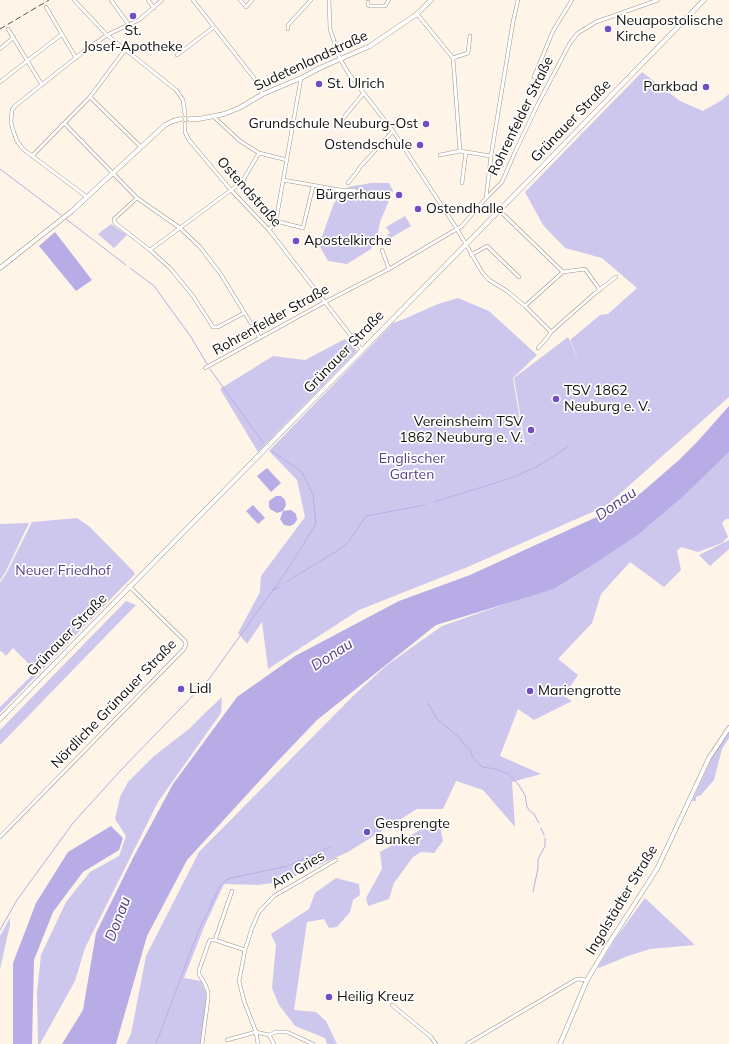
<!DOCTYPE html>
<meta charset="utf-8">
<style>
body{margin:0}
canvas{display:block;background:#fef4e8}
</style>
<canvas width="729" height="1044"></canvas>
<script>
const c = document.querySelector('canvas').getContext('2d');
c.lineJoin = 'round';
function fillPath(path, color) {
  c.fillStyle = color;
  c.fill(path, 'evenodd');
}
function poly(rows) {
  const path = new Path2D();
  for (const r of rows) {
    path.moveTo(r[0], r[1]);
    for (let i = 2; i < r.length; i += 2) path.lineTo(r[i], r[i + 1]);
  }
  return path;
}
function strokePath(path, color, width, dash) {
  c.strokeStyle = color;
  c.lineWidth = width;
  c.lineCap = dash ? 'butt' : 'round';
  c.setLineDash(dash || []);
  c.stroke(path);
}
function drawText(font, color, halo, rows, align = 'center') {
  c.font = font + ' Mulish,sans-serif';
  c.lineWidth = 3.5;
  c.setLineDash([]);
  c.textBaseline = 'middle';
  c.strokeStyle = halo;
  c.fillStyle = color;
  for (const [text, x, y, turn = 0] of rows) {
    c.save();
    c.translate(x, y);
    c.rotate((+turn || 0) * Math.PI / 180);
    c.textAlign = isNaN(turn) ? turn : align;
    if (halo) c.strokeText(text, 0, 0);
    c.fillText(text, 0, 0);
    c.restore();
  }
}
const green = poly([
 [642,72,680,101,703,111,722,100,729,94,729,397,606,506,470,566,359,610,268,669,262,622,247,644,238,633,260,592,261,576,305,517,297,480,269,451,393,323,404,319,438,304,458,298,489,311,537,355,513,378,524,445,531,443,525,444,514,378,568,337,581,366,570,340,600,315,608,314,637,288,602,258,565,248,543,225,525,192],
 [371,183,389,183,393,191,380,222,377,239,371,249,347,264,328,261,319,245,334,203,348,187],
 [405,216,411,226,389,239,387,235,390,233,386,227],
 [111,224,127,235,114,248,98,234],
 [345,339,357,351,258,452,220,389,273,356,305,360],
 [729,452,729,519,726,519,722,523,728,537,722,543,698,552,681,547,677,551,681,570,664,587,630,562,601,594,592,623,558,659,578,675,564,696,572,701,534,720,518,709,500,756,541,774,512,782,515,827,483,790,456,781,443,809,417,809,348,852,295,876,273,883,257,885,224,884,204,927,184,978,201,981,207,996,201,1044,126,1044,131,1034,146,956,199,852,354,695,387,665,442,626,531,595,554,589,596,563,638,535,685,495],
 [77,518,90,527,133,571,135,574,0,713,0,707,36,671,13,648,6,656,1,651,0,652,0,582,6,574,32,522],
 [29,523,5,573,0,580,0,524],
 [729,540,729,549,710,566,699,555],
 [126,601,136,605,0,745,0,730],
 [222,697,221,713,158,802,85,948,75,981,40,1044,38,1044,37,992,41,955,66,902,90,872,119,856,126,836,115,819,120,797,128,782,154,756,189,729,206,712],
 [729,732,729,738,722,749,714,780,701,795,696,797,696,801,692,801,714,753],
 [439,820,443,841,434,853,421,852,413,857,394,883,389,899,368,906,366,898,382,869,380,852],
 [336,878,359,884,360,895,353,900,350,912,337,927,329,928,324,919,307,922,294,1010,316,1012,326,1021,337,1044,327,1044,325,1038,295,1026,279,1005,272,988,276,945,271,934,309,909,315,893],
 [645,898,695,945,650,949,628,956,599,968,598,967,615,939],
 [10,918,10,925,0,969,0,936]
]);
const water = poly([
 [55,232,92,280,76,291,39,246],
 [729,406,729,452,685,495,638,535,596,563,554,589,436,625,317,720,275,764,187,860,147,936,116,1044,62,1044,83,1010,96,933,133,858,173,784,237,697,295,656,399,601,470,575,614,509,641,493,679,460,697,442],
 [267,468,281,483,271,492,257,476],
 [276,496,281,496,285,500,286,505,283,511,291,510,296,514,297,520,294,524,290,526,284,525,280,519,283,511,277,513,270,509,269,507,269,501],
 [253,505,265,518,258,524,246,511],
 [111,826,123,838,119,850,83,872,53,912,34,960,32,1044,13,1044,13,963,36,903,68,852]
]);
const stream = poly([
 [0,169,61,215],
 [66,219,126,265],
 [130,268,154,286,191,337,207,364],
 [210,369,264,444],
 [434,502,511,478,538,466,568,447],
 [286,582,340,549,349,541,366,516,425,505],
 [273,590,280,587],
 [428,703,437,719,461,739,464,745,470,750,473,758],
 [475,760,482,767,496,769,509,774,518,784,525,795,527,807,529,810,534,814,539,823],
 [541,828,544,835],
 [290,865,330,847],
 [533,892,538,868,538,859,545,846,545,838],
 [0,930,17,900,73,823,121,770,209,679,286,572,316,524,313,495,302,472,272,451],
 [156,1044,198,932,220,886,226,880,231,878,288,866]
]);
const street = poly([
 [74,0,107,35,176,90,183,100,185,115],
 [111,0,129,25],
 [148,0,154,8],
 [193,0,254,78,263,94],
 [240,0,246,7,252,0],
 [329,0,330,29,340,59,349,74,393,131,457,229,482,272,489,280,507,291,525,306,551,332],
 [368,2,368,5,370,6,385,6,389,0],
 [46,7,76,58],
 [417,14,453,58,468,53,470,36],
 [8,29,42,85],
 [288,29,288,25,311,0],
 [0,49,14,37],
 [177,55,214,27],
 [453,58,460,151],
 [534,77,553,31,572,0],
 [0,82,62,34],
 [90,97,141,147],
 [213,116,240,141,259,153,287,160],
 [185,123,185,132,189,140,231,190,269,230,362,350],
 [65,124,137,198,180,228,200,247,220,273,260,338],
 [336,127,363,94],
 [440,155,460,151,491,156],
 [32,156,90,97,125,50],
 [283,180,340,190,355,190],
 [348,183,357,172,360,167,393,131],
 [462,183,466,152],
 [87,197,23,149,17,141,13,130,11,122,12,110,15,106,83,52,107,35,139,20,162,0],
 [137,198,114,219,115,223,150,250,170,268,193,296,213,327,218,327,244,313],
 [486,198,491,156,513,22,518,0],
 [499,210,563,272],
 [276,221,303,228,313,186],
 [269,230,276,221,301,78],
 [150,250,242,182,259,153],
 [382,250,389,269],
 [471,255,487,246,519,277],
 [525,306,563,272,585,269,600,290],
 [538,348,547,338,551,332,594,294,616,277],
 [205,368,325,302,389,269,462,226,486,198,502,182,515,152,538,104,570,43,578,33,596,22,658,0],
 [0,837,184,649,186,644,185,641,129,586],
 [215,940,232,891],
 [392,1005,431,1037,436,1044],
 [269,1035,276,1032,287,1032,313,1044],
 [227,1040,256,1032,269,1035,274,1044],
 [202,1044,208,999,208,992,205,984,199,974,199,970,209,942,210,940,215,940,245,950],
 [258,1044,256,1032,244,1001,239,981,245,950,252,928,259,912,274,896,336,860],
 [467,1044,577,979,587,980]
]);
const secondary = poly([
 [189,119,199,119,224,114,239,108,263,94,301,78,320,68,370,46,417,14,431,0],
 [0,268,72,211,165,125,173,121,181,119],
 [0,719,536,173,704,0],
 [560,1044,587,980,608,945,648,883,658,867,709,758,729,728]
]);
const rail = poly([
 [0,29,49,0]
]);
const markers = [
 [133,16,4,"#724cc5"],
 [608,29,4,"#724cc5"],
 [319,84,4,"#724cc5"],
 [706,87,4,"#724cc5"],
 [426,124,4,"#724cc5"],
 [420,145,4,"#724cc5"],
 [399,195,4,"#724cc5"],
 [418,209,4,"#724cc5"],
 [296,241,4,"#724cc5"],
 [556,399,4,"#724cc5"],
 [531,430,4,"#724cc5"],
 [181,689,4,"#724cc5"],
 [530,691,4,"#724cc5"],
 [367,832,4,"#724cc5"],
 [329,997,4,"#724cc5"]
];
const poiNames = [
 ["Neuapostolische",616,21],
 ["Kirche",616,37],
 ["St.",133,31,"center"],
 ["Josef-Apotheke",133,47,"center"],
 ["St. Ulrich",327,84],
 ["Parkbad",698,87,"right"],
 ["Grundschule Neuburg-Ost",418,124,"right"],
 ["Ostendschule",412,145,"right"],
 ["Bürgerhaus",391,195,"right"],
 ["Ostendhalle",426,209],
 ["Apostelkirche",304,241],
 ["TSV 1862",564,391],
 ["Neuburg e. V.",564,407],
 ["Vereinsheim TSV",523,422,"right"],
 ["1862 Neuburg e. V.",523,438,"right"],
 ["Lidl",189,689],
 ["Mariengrotte",538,691],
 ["Gesprengte",375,824],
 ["Bunker",375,840],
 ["Heilig Kreuz",337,997]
];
const streetNames = [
 ["Sudetenlandstraße",311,61,-25],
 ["Rohrenfelder Straße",521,116,-64],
 ["Grünauer Straße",571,121,-46],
 ["Ostendstraße",249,192,48],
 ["Rohrenfelder Straße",271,320,-29],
 ["Grünauer Straße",344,352,-46],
 ["Grünauer Straße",67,635,-46],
 ["Nördliche Grünauer Straße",114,704,-46],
 ["Am Gries",298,870,-31],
 ["Ingolstädter Straße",622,900,-59]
];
const parkNames = [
 ["Englischer",412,459],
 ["Garten",412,475],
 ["Neuer Friedhof",63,571]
];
const waterNames = [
 ["Donau",616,504,-35],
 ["Donau",332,655,-33],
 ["Donau",118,919,-69]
];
fillPath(green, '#cec7ed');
fillPath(water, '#b8ace7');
strokePath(stream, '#b8ace7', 1);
strokePath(street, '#9d9388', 4);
strokePath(secondary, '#9d9388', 5);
strokePath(street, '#fff', 3);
strokePath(secondary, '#fff', 4);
strokePath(rail, '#5a554f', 1, [6, 3]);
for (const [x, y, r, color] of markers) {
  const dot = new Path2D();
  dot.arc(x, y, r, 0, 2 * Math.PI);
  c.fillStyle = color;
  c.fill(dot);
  strokePath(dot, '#fff', 1.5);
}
drawText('14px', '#120f0b', '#fff', poiNames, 'left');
drawText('14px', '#120f0b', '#fff', streetNames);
drawText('14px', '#56438b', '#fff', parkNames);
drawText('italic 15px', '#534087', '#fff', waterNames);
</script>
